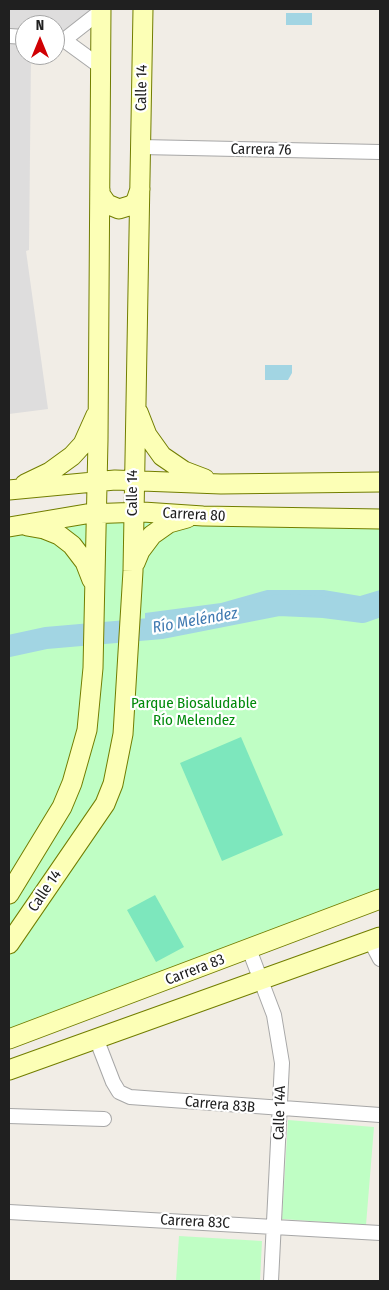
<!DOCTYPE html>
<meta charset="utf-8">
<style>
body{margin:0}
#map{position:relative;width:389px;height:1290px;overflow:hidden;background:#f1ede6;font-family:"Fira Sans Condensed",sans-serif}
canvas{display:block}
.frame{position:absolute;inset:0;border:10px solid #202020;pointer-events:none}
.north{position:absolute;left:15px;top:15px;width:50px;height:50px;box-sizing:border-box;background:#fff;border:1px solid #a6a6a6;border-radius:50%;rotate:0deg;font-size:14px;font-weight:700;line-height:20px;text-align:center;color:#202020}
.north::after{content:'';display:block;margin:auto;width:18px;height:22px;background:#d00003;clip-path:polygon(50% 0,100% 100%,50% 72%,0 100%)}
</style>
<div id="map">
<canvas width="389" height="1290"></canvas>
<div class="frame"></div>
<div class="north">N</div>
</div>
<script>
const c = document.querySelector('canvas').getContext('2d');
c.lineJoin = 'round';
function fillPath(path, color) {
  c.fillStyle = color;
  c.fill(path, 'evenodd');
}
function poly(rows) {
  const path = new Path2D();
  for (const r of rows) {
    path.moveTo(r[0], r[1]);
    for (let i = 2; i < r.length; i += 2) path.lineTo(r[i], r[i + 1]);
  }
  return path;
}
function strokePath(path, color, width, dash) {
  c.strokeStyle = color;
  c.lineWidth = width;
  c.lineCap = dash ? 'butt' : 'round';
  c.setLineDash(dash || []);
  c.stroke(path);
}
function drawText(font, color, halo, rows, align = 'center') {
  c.font = font + ' "Fira Sans Condensed",sans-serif';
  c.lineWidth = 4.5;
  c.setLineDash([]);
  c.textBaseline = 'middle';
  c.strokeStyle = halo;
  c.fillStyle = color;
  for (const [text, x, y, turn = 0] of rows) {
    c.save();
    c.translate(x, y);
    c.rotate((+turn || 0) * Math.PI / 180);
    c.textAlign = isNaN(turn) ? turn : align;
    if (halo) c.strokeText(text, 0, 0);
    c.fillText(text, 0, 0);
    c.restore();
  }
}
const residential = poly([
 [9,9,101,9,55,39,55,25,25,25,25,55,31,55,29,250,26,251,48,409,9,414]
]);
const park = poly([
 [52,519,380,519,380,899,9,1039,9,527],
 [288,1120,374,1127,366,1225,282,1219],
 [179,1236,262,1241,260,1281,176,1281]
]);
const pitch = poly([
 [241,737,283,835,222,861,180,763],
 [155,895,184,947,156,962,127,910]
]);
const water = poly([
 [286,13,312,13,312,25,286,25],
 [265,365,292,365,292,373,288,380,265,380],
 [267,590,324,590,360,596,380,590,380,600,357,606,280,599,145,624,145,613,221,603]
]);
const river = poly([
 [9,646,46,638,162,628,279,605,324,607,363,612,380,606]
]);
const street = poly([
 [9,36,25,37],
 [55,39,64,40,101,67],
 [64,40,101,11],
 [141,147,380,152],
 [370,940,380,959],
 [249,949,274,1015,282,1063,271,1281],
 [96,1038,113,1082,119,1092,130,1097,380,1115],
 [9,1116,104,1119],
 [9,1212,380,1233]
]);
const secondary = poly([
 [100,189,100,194,107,204,119,209,132,205,136,201,140,189],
 [138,412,147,435,162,456,184,471,205,479],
 [25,484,50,472,72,456,83,444,96,415],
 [9,490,115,480,221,484,380,482],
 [27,526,44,529,59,535,72,545,85,562,92,580],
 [9,527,86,514,143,512,203,516,380,519],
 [135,563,140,551,152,535,169,523,187,518],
 [9,894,62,807,72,783,87,730,93,668,98,440,101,9],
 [9,944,105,804,113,784,123,734,133,571,143,9],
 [9,1039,380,899],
 [9,1070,380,937]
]);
const streetNames = [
 ["Calle 14",142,88,-89],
 ["Carrera 76",261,150,1],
 ["Calle 14",133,493,-90],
 ["Carrera 80",194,515,3],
 ["Calle 14",45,891,-56],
 ["Carrera 83",195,970,-21],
 ["Carrera 83B",220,1105,5],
 ["Calle 14A",280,1113,-88],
 ["Carrera 83C",195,1222,3]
];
const parkNames = [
 ["Parque Biosaludable",194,704],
 ["Río Melendez",194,721]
];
const waterNames = [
 ["Río Meléndez",195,621,-10]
];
fillPath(residential, '#dedddd');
fillPath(park, '#bffec4');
fillPath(pitch, '#7de7bd');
fillPath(water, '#a2d5e3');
strokePath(river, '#a2d5e3', 22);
strokePath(street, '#a7a7a7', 16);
strokePath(secondary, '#727e00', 21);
strokePath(street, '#fff', 14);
strokePath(secondary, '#fcffb6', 19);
drawText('15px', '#202020', '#fff', streetNames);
drawText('15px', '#018a0b', '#fff', parkNames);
drawText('italic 16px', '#407ab1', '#fff', waterNames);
</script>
